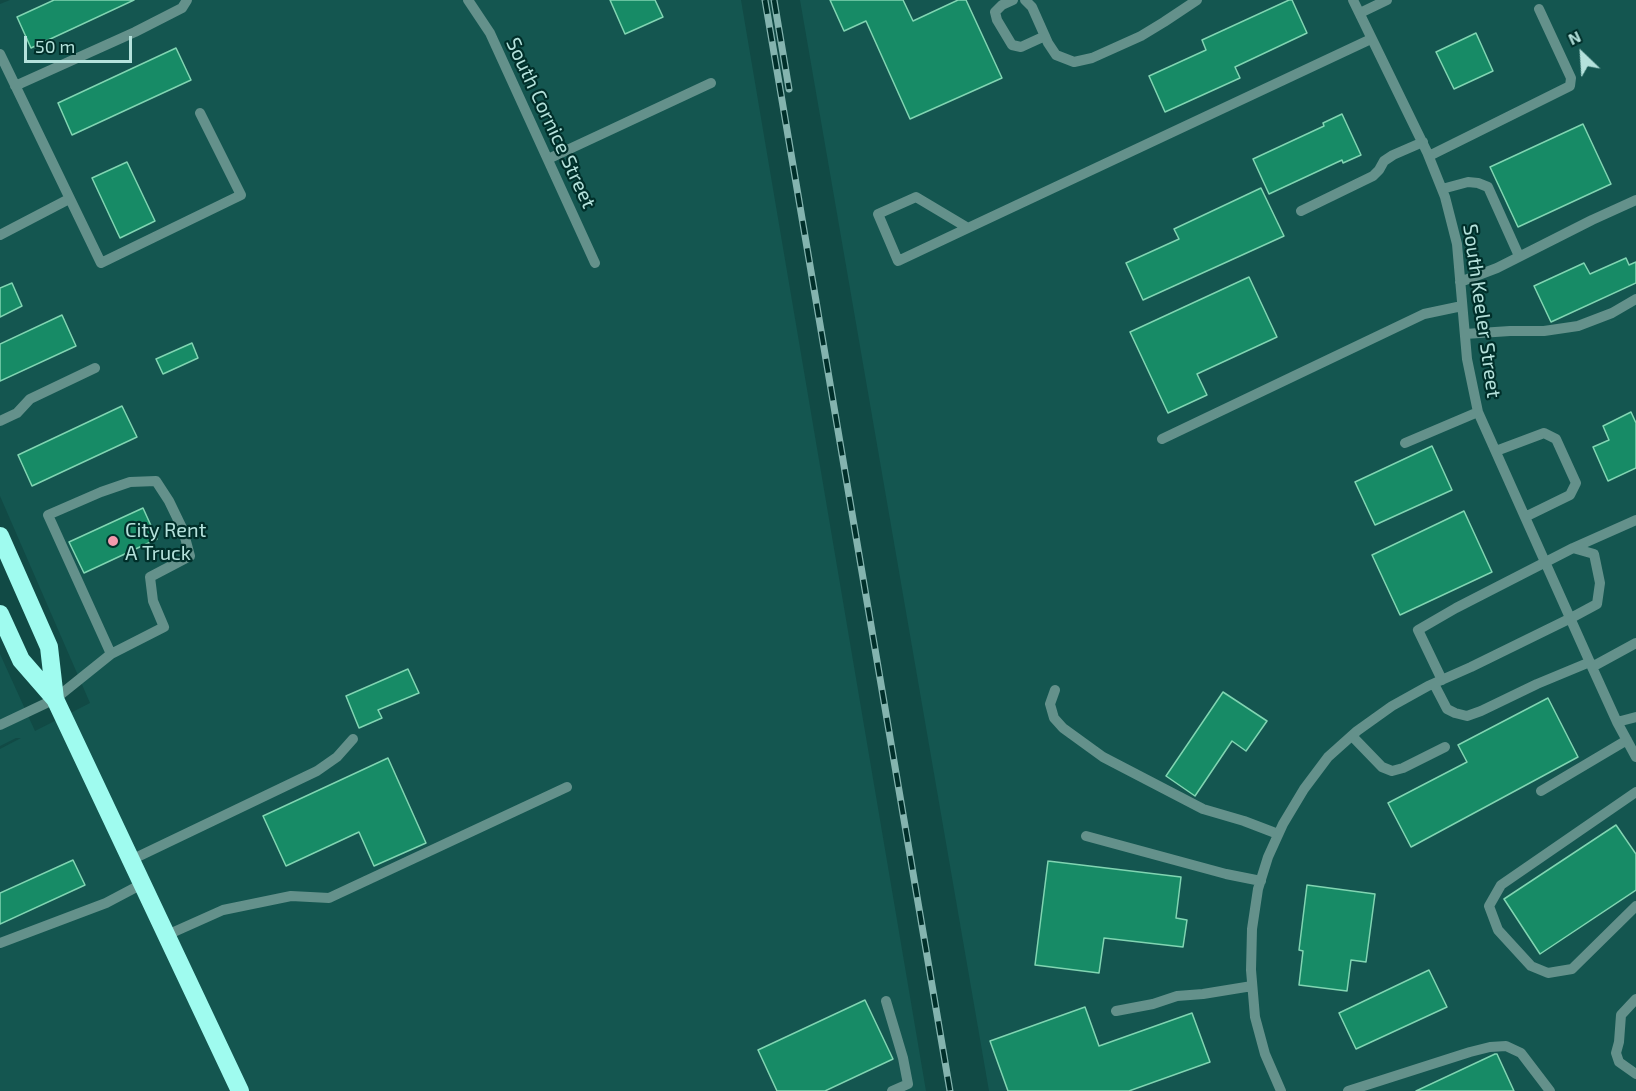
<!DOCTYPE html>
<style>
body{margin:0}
#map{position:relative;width:1636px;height:1091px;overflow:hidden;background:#114a45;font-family:"Exo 2",sans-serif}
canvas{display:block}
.north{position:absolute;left:1552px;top:24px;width:60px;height:60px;-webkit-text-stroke:4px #002f2a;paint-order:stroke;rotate:335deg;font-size:16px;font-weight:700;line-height:24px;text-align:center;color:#b5e2dc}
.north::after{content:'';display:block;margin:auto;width:21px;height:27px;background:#b5e2dc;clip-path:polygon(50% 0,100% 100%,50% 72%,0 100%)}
.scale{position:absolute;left:24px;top:36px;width:108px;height:27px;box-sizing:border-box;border:3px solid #b5e2dc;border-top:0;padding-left:8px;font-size:18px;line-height:21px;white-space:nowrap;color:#b5e2dc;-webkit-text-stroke:4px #002f2a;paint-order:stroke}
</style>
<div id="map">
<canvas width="1636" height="1091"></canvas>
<div class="north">N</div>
<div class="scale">50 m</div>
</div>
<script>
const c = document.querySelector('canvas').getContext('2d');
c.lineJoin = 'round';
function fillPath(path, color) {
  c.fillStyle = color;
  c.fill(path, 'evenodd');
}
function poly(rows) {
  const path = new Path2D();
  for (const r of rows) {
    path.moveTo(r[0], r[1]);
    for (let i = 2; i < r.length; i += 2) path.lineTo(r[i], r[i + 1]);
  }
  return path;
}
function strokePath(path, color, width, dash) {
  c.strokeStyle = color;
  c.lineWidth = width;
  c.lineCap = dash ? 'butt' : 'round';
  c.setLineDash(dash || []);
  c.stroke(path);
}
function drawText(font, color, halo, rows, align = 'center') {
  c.font = font + ' "Exo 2",sans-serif';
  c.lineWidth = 4.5;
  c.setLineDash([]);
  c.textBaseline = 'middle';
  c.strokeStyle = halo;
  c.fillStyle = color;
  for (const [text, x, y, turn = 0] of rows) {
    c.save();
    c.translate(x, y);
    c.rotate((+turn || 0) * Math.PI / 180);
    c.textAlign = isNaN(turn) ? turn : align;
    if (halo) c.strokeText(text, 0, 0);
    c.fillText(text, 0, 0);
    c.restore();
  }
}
const built = poly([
 [10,0,741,0,926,1091,0,1091,0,749,21,738,16,738,0,746,0,654,35,731,90,703,0,496,0,4],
 [800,0,1636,0,1636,1091,989,1091]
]);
const building = poly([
 [54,0,134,0,31,48,17,17,54,0],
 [610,0,655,0,663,17,625,34,610,0],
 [830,0,903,0,913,21,958,0,966,0,1002,78,910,119,866,21,844,31,830,0],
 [1289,0,1292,0,1307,33,1235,67,1240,78,1165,112,1149,76,1206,50,1202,40,1289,0],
 [1476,33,1493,71,1454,89,1436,52,1476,33],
 [176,48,191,80,72,135,58,103,176,48],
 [1342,114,1361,155,1343,163,1342,160,1269,194,1253,159,1324,126,1323,123,1342,114],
 [1583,124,1611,184,1518,227,1490,167,1583,124],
 [127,162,155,221,120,238,92,178,127,162],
 [1261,188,1284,236,1143,300,1126,263,1179,239,1174,229,1261,188],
 [1626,258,1629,265,1636,262,1636,283,1551,322,1534,286,1584,263,1590,274,1626,258],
 [1249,277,1277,337,1197,374,1207,395,1168,413,1130,332,1249,277],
 [12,283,22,306,0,317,0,288,12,283],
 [62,315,76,346,0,381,0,344,62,315],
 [192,343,198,358,163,374,156,359,192,343],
 [122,406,137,437,32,486,18,455,122,406],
 [1631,412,1636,423,1636,468,1608,481,1593,447,1609,440,1603,426,1631,412],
 [1432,446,1452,490,1375,525,1355,482,1432,446],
 [143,508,157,539,84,573,69,542,143,508],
 [1464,511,1492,572,1400,615,1372,555,1464,511],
 [408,669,419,693,378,710,382,718,359,728,346,696,408,669],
 [1223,692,1267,721,1246,751,1232,741,1195,796,1166,776,1223,692],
 [1548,698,1578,757,1411,847,1388,803,1467,762,1458,745,1548,698],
 [388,758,426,843,374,866,359,832,286,866,263,816,388,758],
 [1616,825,1636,854,1636,890,1540,954,1504,899,1616,825],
 [73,860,85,885,0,924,0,893,73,860],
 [1048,861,1181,877,1176,918,1187,920,1183,947,1104,938,1099,973,1035,965,1048,861],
 [1307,885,1375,894,1366,962,1351,960,1347,991,1299,985,1303,951,1299,950,1307,885],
 [1429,970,1447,1007,1356,1049,1339,1013,1429,970],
 [865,1000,893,1059,825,1091,777,1091,758,1050,865,1000],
 [1085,1007,1099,1046,1192,1013,1210,1062,1129,1091,1008,1091,990,1041,1085,1007],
 [1497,1054,1514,1091,1416,1091,1495,1054,1497,1054]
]);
const minor = poly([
 [468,0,490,33,595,263],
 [1013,0,1002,5,995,12,997,20,1012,45,1021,47,1045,36],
 [1025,0,1032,7,1048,43,1056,55,1074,62,1092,58,1141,36,1164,22,1197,0],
 [1353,0,1427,152,1445,197,1457,244,1467,359,1478,412,1592,667,1617,722,1636,757],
 [1360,13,1387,0],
 [0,54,101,263,241,195,200,113],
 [15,86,135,32,182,8,187,0],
 [1429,156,1570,86,1571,78,1539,9],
 [548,159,711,83],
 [1442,189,1468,182,1478,183,1488,187,1519,256],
 [1301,211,1373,176,1379,170,1384,161,1393,155,1423,142],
 [968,228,916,197,878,214,898,261,968,228,1371,39],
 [0,235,69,199],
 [1460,282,1497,268,1592,220,1636,200],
 [1465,334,1510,331,1544,331,1578,326,1612,313,1636,299],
 [0,421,17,413,30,399,95,368],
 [1162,439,1424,314,1462,306],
 [1405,443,1478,412],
 [1496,451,1544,433,1556,439,1576,483,1570,495,1525,517],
 [1573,548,1636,520],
 [1592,667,1636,643],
 [1434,684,1447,709,1455,713,1467,716,1481,711,1537,684,1590,662],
 [1055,690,1050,704,1054,718,1063,728,1103,757,1203,809,1244,821,1278,834],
 [1617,722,1636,717],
 [0,725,55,699,111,654,48,515,101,492,130,482,156,481,169,501,183,530,190,556,150,577,153,601,164,627,111,654],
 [1352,736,1382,767,1392,771,1403,768,1445,747],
 [1541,791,1627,740],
 [1636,792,1501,885,1489,906,1498,930,1531,966,1548,973,1572,969,1636,906],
 [1086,836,1226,874,1261,881],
 [131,860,317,771,337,757,353,739],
 [167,935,223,910,291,896,329,898,567,787],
 [0,943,106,903,142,884],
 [1636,999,1621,1015,1619,1042,1616,1053,1619,1062,1636,1074],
 [886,1001,903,1058,908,1084,892,1091],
 [1116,1011,1153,1004,1177,996,1203,994,1252,986],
 [1281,1091,1265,1054,1255,1017,1251,970,1252,929,1258,889,1268,857,1283,824,1304,789,1328,757,1357,731,1392,706,1428,686,1471,667,1571,618,1597,604,1600,583,1594,554,1573,548,1456,608,1418,630,1442,680],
 [1348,1091,1470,1052,1490,1047,1506,1046,1521,1053,1550,1091]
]);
const highway = poly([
 [0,536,49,647,55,699],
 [0,614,21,660,55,699,240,1091]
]);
const rail = poly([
 [765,0,950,1091],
 [774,0,789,89]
]);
const markers = [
 [113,541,6,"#f29aad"]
];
const streetNames = [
 ["South Cornice Street",551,123,65],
 ["South Keeler Street",1482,311,82]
];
const poiNames = [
 ["City Rent",125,530],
 ["A Truck",125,553]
];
fillPath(built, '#145650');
fillPath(building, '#178b66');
strokePath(building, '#81d5b2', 1.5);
strokePath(minor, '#64918b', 10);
strokePath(highway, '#9ffbef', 18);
strokePath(rail, '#84b4af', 7);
strokePath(rail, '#002f2a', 4.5, [14]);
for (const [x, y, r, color] of markers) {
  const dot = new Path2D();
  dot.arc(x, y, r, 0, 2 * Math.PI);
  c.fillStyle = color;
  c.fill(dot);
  strokePath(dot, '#002f2a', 2);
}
drawText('20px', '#b5e2dc', '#002f2a', streetNames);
drawText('20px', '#b5e2dc', '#002f2a', poiNames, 'left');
</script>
